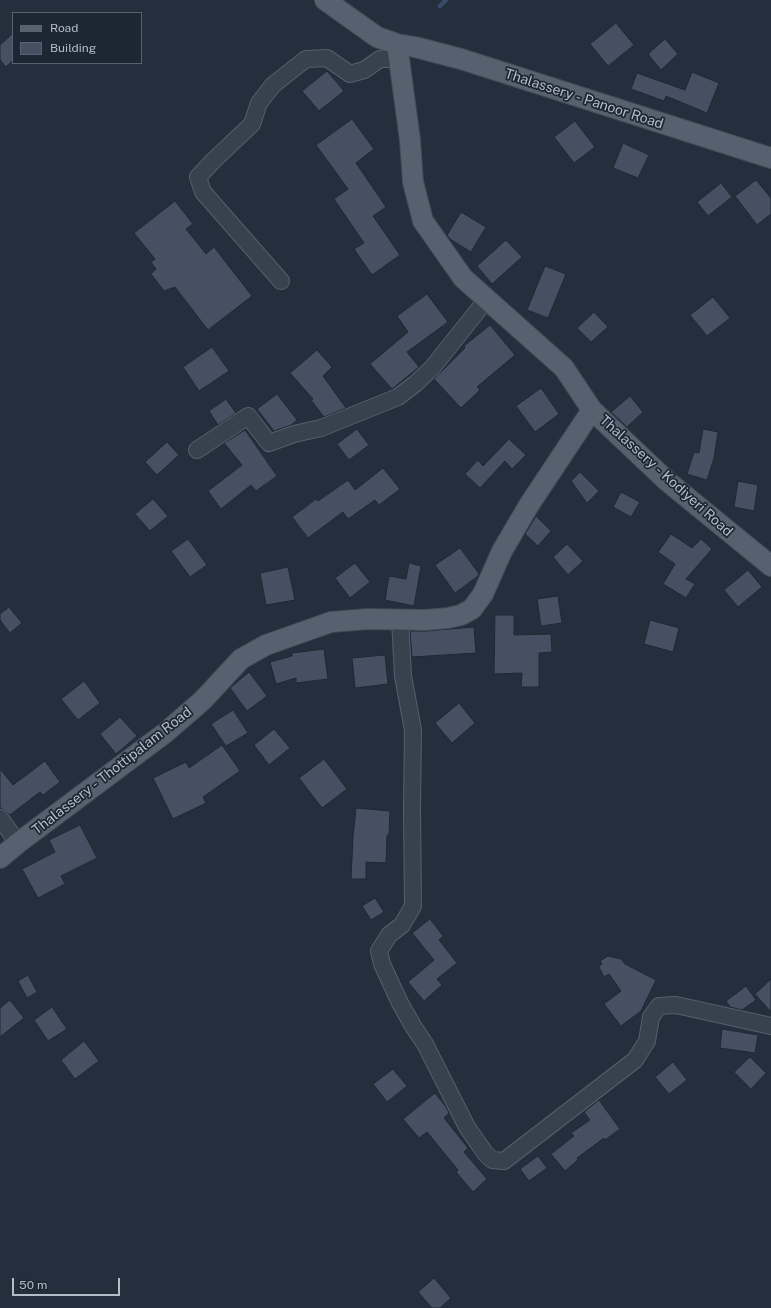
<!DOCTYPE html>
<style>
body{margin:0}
#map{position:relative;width:771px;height:1308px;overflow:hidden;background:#242f3e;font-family:"Public Sans",sans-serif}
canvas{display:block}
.legend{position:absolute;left:12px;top:12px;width:130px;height:52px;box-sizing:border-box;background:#1d2633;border:1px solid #59626f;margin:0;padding:5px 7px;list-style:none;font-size:12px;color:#b4bcc9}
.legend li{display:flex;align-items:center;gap:8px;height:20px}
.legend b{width:20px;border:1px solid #59626f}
.scale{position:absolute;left:12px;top:1278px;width:108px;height:18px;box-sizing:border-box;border:2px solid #b4bcc9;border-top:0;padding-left:5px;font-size:12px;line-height:14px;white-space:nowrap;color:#b4bcc9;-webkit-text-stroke:3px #1d2633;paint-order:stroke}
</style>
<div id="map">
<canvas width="771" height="1308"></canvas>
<ul class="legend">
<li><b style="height:5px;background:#56606e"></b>Road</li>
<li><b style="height:11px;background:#455162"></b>Building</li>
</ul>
<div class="scale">50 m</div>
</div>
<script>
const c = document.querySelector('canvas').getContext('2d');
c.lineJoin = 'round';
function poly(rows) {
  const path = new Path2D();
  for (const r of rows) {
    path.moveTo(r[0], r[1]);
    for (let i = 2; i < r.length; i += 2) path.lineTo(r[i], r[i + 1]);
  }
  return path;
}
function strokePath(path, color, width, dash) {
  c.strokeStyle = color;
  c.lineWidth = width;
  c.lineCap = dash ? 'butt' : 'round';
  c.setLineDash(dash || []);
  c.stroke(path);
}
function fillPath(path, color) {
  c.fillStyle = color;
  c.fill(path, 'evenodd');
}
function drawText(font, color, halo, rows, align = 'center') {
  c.font = font + ' "Public Sans",sans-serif';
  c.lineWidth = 3.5;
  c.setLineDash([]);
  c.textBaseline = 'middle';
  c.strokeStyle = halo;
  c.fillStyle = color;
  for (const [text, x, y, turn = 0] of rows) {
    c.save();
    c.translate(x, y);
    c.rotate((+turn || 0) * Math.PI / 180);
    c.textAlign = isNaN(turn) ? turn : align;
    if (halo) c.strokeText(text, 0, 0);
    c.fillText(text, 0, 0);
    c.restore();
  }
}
const stream = poly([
 [440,6,446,0]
]);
const building = poly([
 [616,23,634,45,608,66,590,44,616,23],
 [13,33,13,60,6,67,0,60,0,45,13,33],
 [665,39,678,54,661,70,648,54,665,39],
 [327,71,344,91,319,111,302,91,327,71],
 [692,72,719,83,707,113,666,96,664,101,631,89,637,73,685,90,692,72],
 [352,119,374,149,356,163,386,207,373,216,400,255,372,275,354,249,364,243,334,199,348,189,316,145,352,119],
 [575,121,595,147,574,163,554,137,575,121],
 [623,143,649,155,638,178,613,168,623,143],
 [756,180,771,198,771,214,757,225,735,196,756,180],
 [721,183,732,197,708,216,697,202,721,183],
 [175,201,193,224,186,229,206,254,214,247,252,296,208,330,175,287,164,291,151,274,156,269,151,262,155,259,134,233,175,201],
 [461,212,486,227,471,252,450,239,447,235,461,212],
 [506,240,522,257,492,284,477,266,506,240],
 [545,266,566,274,548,318,527,310,545,266],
 [427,294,448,322,407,352,419,367,392,389,370,364,408,332,397,316,427,294],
 [713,297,730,318,707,336,690,315,713,297],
 [594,312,608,327,591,342,577,328,594,312],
 [490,325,515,355,477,387,480,390,461,408,434,379,465,348,464,346,490,325],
 [212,347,229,371,199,391,183,367,212,347],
 [317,350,332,367,323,376,346,408,324,417,311,400,313,399,290,373,317,350],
 [541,388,559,414,535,432,516,406,541,388],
 [277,394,297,420,291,425,274,431,257,409,277,394],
 [630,396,643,412,627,427,611,412,630,396],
 [226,399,236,413,218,425,209,411,226,399],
 [357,429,369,445,349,460,337,444,357,429],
 [703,429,718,432,714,458,707,480,687,474,694,452,699,453,703,429],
 [245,430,277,476,256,491,251,485,221,509,208,491,242,465,224,443,245,430],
 [509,439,526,455,512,469,505,461,480,488,465,474,478,460,483,466,509,439],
 [167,442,179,455,157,475,145,462,167,442],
 [383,468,400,489,379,505,375,500,348,519,343,512,308,538,292,517,316,499,318,501,348,480,355,490,383,468],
 [580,472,599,491,587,503,571,481,580,472],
 [738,481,758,485,754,511,734,507,738,481],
 [621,492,640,502,631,517,613,507,621,492],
 [153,499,168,516,150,531,135,514,153,499],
 [536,516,551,531,538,546,525,534,536,516],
 [671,534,692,548,701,539,712,549,686,579,695,584,686,598,663,584,675,564,658,552,671,534],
 [188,539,207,565,190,577,171,551,188,539],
 [567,544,583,561,568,575,553,557,567,544],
 [460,548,479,574,478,576,455,593,435,565,460,548],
 [355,563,370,582,350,598,335,578,355,563],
 [409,563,421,566,414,606,385,600,389,576,406,579,409,563],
 [288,567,295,600,266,605,260,573,288,567],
 [748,570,762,587,738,607,724,590,748,570],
 [558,596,562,623,541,626,537,599,558,596],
 [9,607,22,623,10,633,0,620,0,614,9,607],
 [495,615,514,615,514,635,551,634,552,652,539,653,539,687,521,687,522,673,494,674,495,615],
 [650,620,679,628,673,652,644,644,650,620],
 [474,627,476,653,412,657,410,631,426,631,474,627],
 [324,649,328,679,296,683,296,678,276,684,270,662,292,656,292,653,324,649],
 [385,655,388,684,355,688,352,658,385,655],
 [249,672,267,696,247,711,230,688,249,672],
 [84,681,100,703,78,720,61,699,84,681],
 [459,703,475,723,452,743,435,723,459,703],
 [233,710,248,733,226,746,211,724,233,710],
 [120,717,137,736,116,754,100,734,120,717],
 [274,729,290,748,269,765,254,745,274,729],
 [222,745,240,771,203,797,206,803,173,819,153,778,186,762,189,768,222,745],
 [324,759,347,789,322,808,299,778,324,759],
 [45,761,60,782,43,795,40,792,10,815,4,810,2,809,0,807,0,769,13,785,45,761],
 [356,808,390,811,389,835,387,835,386,863,366,862,366,879,351,879,353,837,356,808],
 [80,825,97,858,61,876,65,884,38,898,22,869,55,852,49,840,80,825],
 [375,898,384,912,371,920,362,906,375,898],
 [430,919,443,936,439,940,457,963,437,979,442,985,424,1001,408,982,434,960,412,933,430,919],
 [608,956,621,959,625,964,656,980,641,1011,621,1026,604,1004,621,991,609,974,604,977,599,967,602,964,600,961,608,956],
 [28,975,37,992,27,998,18,981,28,975],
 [771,979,771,1012,755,994,771,979],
 [746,986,756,1000,742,1010,730,1007,726,1001,746,986],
 [10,1000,24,1018,0,1037,0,1008,10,1000],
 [52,1007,67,1029,48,1041,34,1020,52,1007],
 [722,1029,758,1035,755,1053,720,1048,722,1029],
 [84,1041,99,1061,75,1079,61,1060,84,1041],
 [750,1057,766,1073,751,1089,734,1072,750,1057],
 [673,1062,687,1080,669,1094,655,1077,673,1062],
 [393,1069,407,1086,387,1102,373,1084,393,1069],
 [435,1093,446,1107,449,1113,444,1118,468,1148,464,1152,487,1179,473,1192,456,1172,458,1170,427,1132,419,1138,403,1119,435,1093],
 [599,1100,620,1129,605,1140,604,1138,577,1158,578,1160,565,1171,551,1154,574,1136,571,1133,590,1120,584,1112,599,1100],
 [538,1156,547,1168,529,1181,520,1169,538,1156],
 [434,1278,451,1298,440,1308,432,1308,418,1292,434,1278]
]);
const minor = poly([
 [281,281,203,192,198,177,213,161,252,124,259,103,273,85,306,59,327,58,350,74,364,70,380,59,399,59],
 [197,450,248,416,269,443,294,434,321,428,398,397,415,384,432,368,487,299],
 [400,620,403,676,413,730,412,808,413,906,402,925,389,935,379,951,382,964,400,1003,413,1026,425,1044,467,1127,485,1153,492,1160,504,1161,635,1060,647,1041,651,1017,659,1006,676,1005,771,1026],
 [0,818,18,843]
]);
const major = poly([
 [325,0,377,37,397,44,415,47,461,59,771,158],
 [397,44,410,140,413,182,423,221,463,278,564,368,592,410,667,481,771,566],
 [0,858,18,843,165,733,203,700,241,659,266,645,331,622,368,619,425,620,448,618,461,615,472,609,483,594,502,551,529,505,592,410]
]);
const streetNames = [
 ["Thalassery - Panoor Road",584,99,18],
 ["Thalassery - Kodiyeri Road",666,476,42],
 ["Thalassery - Thottipalam Road",112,771,-38]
];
strokePath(stream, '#394c67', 4.5);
fillPath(building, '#455162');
strokePath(building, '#1f2835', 1);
strokePath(minor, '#565f6c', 18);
strokePath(major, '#414a57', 22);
strokePath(minor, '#38414e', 16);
strokePath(major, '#56606e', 20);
drawText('14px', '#b4bcc9', '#1d2633', streetNames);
</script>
